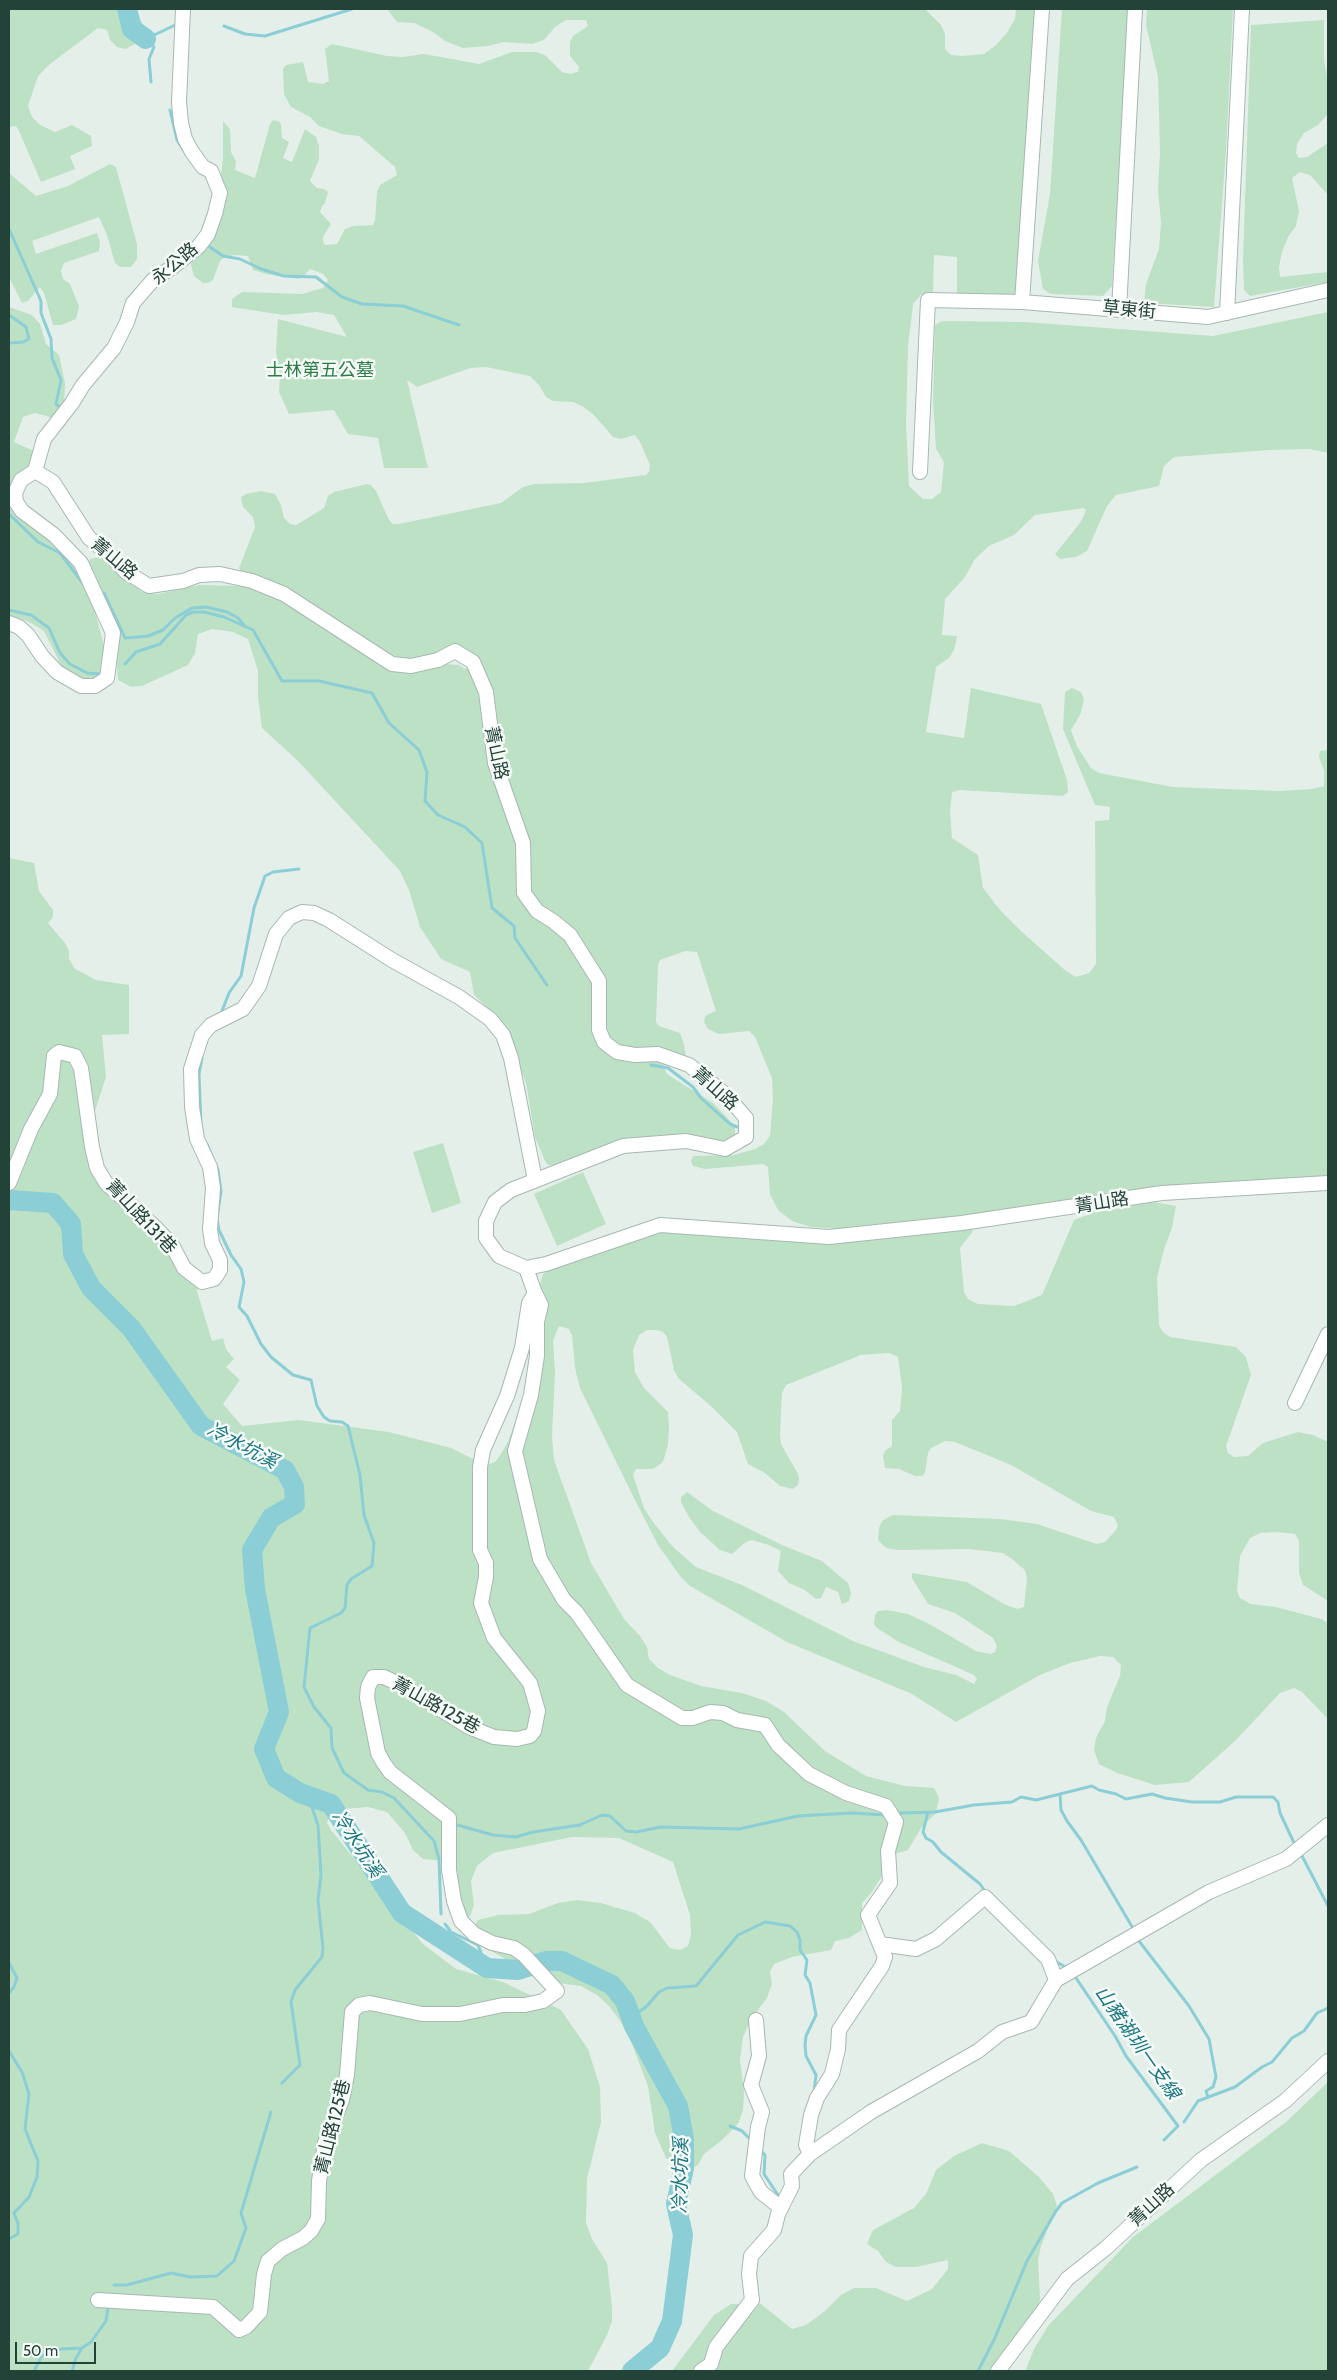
<!DOCTYPE html>
<meta charset="utf-8">
<style>
body{margin:0}
#map{position:relative;width:1337px;height:2380px;overflow:hidden;background:#e5efea;font-family:Cabin,sans-serif}
canvas{display:block}
.frame{position:absolute;inset:0;border:10px solid #234238;pointer-events:none}
.scale{position:absolute;left:15px;top:2342px;width:81px;height:22px;box-sizing:border-box;border:2px solid #234238;border-top:0;padding-left:6px;font-size:15px;line-height:18px;white-space:nowrap;color:#234238;-webkit-text-stroke:4px #f6fbf8;paint-order:stroke}
</style>
<div id="map">
<canvas width="1337" height="2380"></canvas>
<div class="frame"></div>
<div class="scale">50 m</div>
</div>
<script>
const c = document.querySelector('canvas').getContext('2d');
c.lineJoin = 'round';
function fillPath(path, color) {
  c.fillStyle = color;
  c.fill(path, 'evenodd');
}
function poly(rows) {
  const path = new Path2D();
  for (const r of rows) {
    path.moveTo(r[0], r[1]);
    for (let i = 2; i < r.length; i += 2) path.lineTo(r[i], r[i + 1]);
  }
  return path;
}
function strokePath(path, color, width, dash) {
  c.strokeStyle = color;
  c.lineWidth = width;
  c.lineCap = dash ? 'butt' : 'round';
  c.setLineDash(dash || []);
  c.stroke(path);
}
function drawText(font, color, halo, rows, align = 'center') {
  c.font = font + ' Cabin,"Noto Sans TC",sans-serif';
  c.lineWidth = 5;
  c.setLineDash([]);
  c.textBaseline = 'middle';
  c.strokeStyle = halo;
  c.fillStyle = color;
  for (const [text, x, y, turn = 0] of rows) {
    c.save();
    c.translate(x, y);
    c.rotate((+turn || 0) * Math.PI / 180);
    c.textAlign = isNaN(turn) ? turn : align;
    if (halo) c.strokeText(text, 0, 0);
    c.fillText(text, 0, 0);
    c.restore();
  }
}
const green = poly([
 [9,9,135,9,145,29,137,43,126,49,117,47,110,40,107,30,98,28,50,64,38,76,28,106,32,117,40,125,55,132,72,125,91,136,92,146,70,156,75,169,41,182,19,131,16,126,9,127],
 [387,9,925,9,941,25,945,34,945,49,951,55,962,56,984,54,996,45,1006,34,1015,19,1016,9,1038,9,1019,292,1015,296,957,293,957,257,934,255,933,293,921,295,913,304,908,346,906,425,909,486,923,499,932,499,941,492,944,462,936,449,933,402,935,325,942,321,1025,322,1213,336,1328,312,1328,453,1309,449,1269,450,1174,457,1164,466,1159,486,1116,495,1107,506,1087,551,1076,557,1060,559,1055,554,1080,523,1086,511,1084,508,1035,515,1014,535,989,546,975,559,965,577,945,599,942,635,957,636,954,650,949,658,936,667,926,732,964,738,971,688,1041,704,1067,780,1068,792,1063,796,960,790,952,792,950,811,952,838,978,855,983,888,1000,910,1022,932,1066,971,1076,977,1089,973,1096,964,1095,821,1109,820,1110,807,1095,805,1063,729,1065,692,1072,688,1081,692,1084,699,1081,713,1071,730,1077,746,1091,768,1099,773,1173,787,1279,791,1312,789,1324,786,1324,771,1319,757,1320,751,1328,750,1328,1178,1191,1184,961,1217,849,1229,811,1227,792,1221,778,1210,770,1194,768,1167,763,1164,705,1169,693,1166,691,1161,693,1156,734,1155,755,1149,764,1144,770,1136,773,1099,772,1078,755,1037,749,1031,719,1034,708,1029,704,1022,705,1016,716,1011,697,952,685,951,660,960,658,965,656,1022,659,1026,680,1033,684,1044,686,1059,667,1063,663,1066,667,1074,713,1103,735,1126,735,1138,728,1142,693,1137,560,1166,548,1165,545,1161,535,1137,526,1083,506,1032,494,1014,474,995,470,972,441,959,420,927,409,890,400,871,298,761,262,728,258,698,258,671,248,639,233,632,212,629,198,634,195,653,188,665,142,686,131,687,118,680,116,652,88,564,90,559,99,557,106,561,142,592,158,594,199,585,243,586,257,590,288,603,387,670,414,672,446,664,459,665,465,669,468,667,464,651,416,661,397,657,242,573,239,568,255,527,253,517,243,507,241,497,246,494,261,491,275,494,281,505,284,518,290,524,296,525,324,508,328,496,334,492,367,484,371,485,376,491,389,520,393,524,399,524,501,503,523,487,534,484,584,483,646,475,649,472,650,465,640,442,635,435,621,439,613,437,594,415,582,406,573,402,553,401,546,397,539,385,530,376,486,367,470,368,417,387,407,380,428,468,384,468,378,438,348,434,334,410,289,414,279,392,280,373,276,352,278,319,347,337,334,315,316,312,283,315,232,307,232,299,242,292,302,294,323,288,328,280,323,274,310,269,303,277,298,279,266,274,253,270,248,256,235,255,226,256,220,261,213,280,208,283,203,283,194,276,190,261,207,247,215,230,223,158,223,121,230,129,231,152,236,161,235,170,255,178,270,124,273,120,278,121,281,124,282,138,289,142,283,158,292,162,305,129,316,137,319,146,319,159,310,181,317,188,324,189,328,192,325,203,322,206,320,212,331,224,323,237,323,241,325,245,337,244,345,229,353,226,373,225,375,220,377,192,380,185,397,175,395,167,359,136,342,134,319,126,310,117,291,107,284,94,283,69,286,65,303,62,308,82,323,84,329,81,325,49,332,44,387,56,402,57,424,54,479,64,512,52,536,52,545,55,562,72,570,74,578,72,579,67,570,56,570,42,573,36,588,26,586,20,566,20,555,27,544,40,532,44,504,42,488,46,463,48,445,41,433,32,414,23,397,22],
 [1062,9,1128,9,1112,286,1103,296,1051,294,1043,289,1038,261,1050,194],
 [1147,9,1233,9,1226,152,1214,307,1144,303,1146,284,1159,249,1161,222,1158,191,1160,152,1158,77,1146,25],
 [1324,20,1324,60,1328,81,1328,114,1318,125,1304,133,1297,144,1296,153,1299,158,1307,157,1328,143,1328,195,1310,175,1300,172,1292,178,1299,211,1296,226,1288,237,1282,252,1279,267,1280,277,1328,272,1328,282,1250,296,1244,290,1243,258,1251,25],
 [110,164,116,167,137,244,137,259,131,267,120,267,115,263,107,235,99,217,32,241,36,254,97,233,100,242,99,251,64,263,61,271,63,279,70,284,79,306,76,319,61,325,53,325,44,293,40,287,28,301,22,303,9,277,9,173,36,196,68,186],
 [9,307,32,315,40,324,46,344,59,355,65,383,64,407,54,418,35,413,23,417,14,442,36,452,32,469,13,484,40,531,70,558,95,611,106,654,103,674,95,679,83,680,74,675,61,665,44,631,29,622,9,615],
 [9,858,34,863,39,891,53,910,53,917,48,923,65,943,69,951,69,959,75,969,96,980,129,985,129,1034,102,1035,106,1077,93,1117,103,1166,113,1181,163,1227,194,1268,202,1273,197,1291,212,1341,223,1338,226,1349,234,1359,226,1367,240,1380,223,1404,242,1426,299,1420,389,1432,451,1448,471,1458,489,1464,495,1462,499,1457,508,1442,516,1419,535,1390,542,1301,540,1285,543,1274,550,1268,660,1230,834,1244,971,1228,973,1231,960,1248,964,1292,968,1299,978,1304,1014,1306,1042,1295,1074,1220,1093,1213,1153,1202,1176,1206,1172,1228,1164,1249,1157,1278,1159,1325,1163,1332,1170,1337,1236,1347,1246,1357,1251,1375,1226,1446,1228,1453,1234,1457,1248,1456,1263,1443,1298,1432,1313,1435,1328,1442,1328,1601,1303,1585,1299,1573,1299,1541,1295,1534,1277,1532,1260,1533,1250,1538,1240,1556,1237,1591,1240,1598,1251,1604,1276,1607,1321,1619,1328,1623,1328,1719,1302,1692,1294,1688,1280,1693,1235,1741,1189,1782,1155,1785,1117,1773,1099,1764,1094,1750,1096,1738,1105,1721,1107,1707,1120,1676,1121,1665,1113,1657,1100,1656,1070,1663,1040,1675,956,1722,912,1694,787,1642,690,1586,680,1576,658,1545,633,1496,580,1388,575,1368,572,1335,569,1329,559,1326,553,1341,555,1372,552,1437,554,1460,591,1563,624,1619,640,1636,647,1647,649,1659,658,1668,670,1675,701,1686,742,1693,766,1701,784,1712,825,1751,866,1776,905,1786,934,1788,939,1798,936,1813,921,1828,908,1850,895,1854,872,1892,862,1903,862,1930,849,1938,835,1941,831,1950,792,1957,774,1964,770,1972,772,1984,767,1998,751,2019,743,2037,740,2059,744,2093,743,2110,738,2124,722,2140,704,2154,698,2165,692,2168,672,2163,666,2158,655,2133,648,2086,632,2044,621,2022,609,2006,597,1995,581,1986,542,1981,478,1943,473,1927,478,1920,498,1915,529,1914,558,1903,577,1900,601,1903,635,1913,650,1922,670,1948,680,1950,688,1946,691,1935,690,1915,673,1862,619,1838,572,1837,493,1853,477,1866,471,1881,474,1905,470,1916,467,1919,444,1861,423,1859,413,1850,405,1833,387,1812,368,1807,344,1809,330,1815,327,1823,331,1830,423,1944,456,1969,503,1982,561,2010,588,2049,600,2087,601,2122,587,2179,586,2223,592,2239,607,2263,612,2307,612,2321,607,2335,588,2371,9,2371],
 [647,1330,656,1330,663,1332,667,1337,674,1370,678,1378,712,1407,737,1432,748,1464,765,1473,780,1486,793,1489,798,1485,799,1479,798,1474,781,1444,780,1435,782,1393,786,1385,861,1355,889,1353,898,1357,902,1388,900,1411,892,1420,892,1446,885,1451,883,1456,885,1468,899,1469,915,1476,922,1476,925,1473,928,1453,931,1448,945,1441,955,1442,1011,1465,1091,1511,1114,1517,1118,1525,1116,1530,1105,1542,1097,1544,1037,1524,1000,1519,892,1515,882,1521,879,1528,878,1540,886,1548,899,1550,969,1549,1003,1553,1012,1559,1025,1570,1027,1578,1024,1607,1017,1609,1004,1604,967,1582,912,1573,912,1578,928,1604,955,1613,993,1638,997,1646,995,1652,991,1654,976,1651,931,1625,908,1614,886,1610,878,1611,875,1615,874,1624,877,1628,899,1642,974,1675,977,1679,974,1684,956,1675,924,1667,853,1641,742,1585,696,1567,673,1547,653,1522,644,1508,633,1475,636,1469,653,1469,663,1462,668,1444,669,1427,668,1412,644,1388,635,1372,633,1350,639,1335],
 [443,1143,461,1203,432,1213,413,1152],
 [583,1172,606,1224,557,1246,534,1194],
 [687,1492,713,1511,782,1545,822,1561,848,1583,851,1593,849,1601,842,1604,838,1592,826,1587,821,1598,816,1599,805,1590,789,1583,778,1571,781,1551,769,1545,752,1540,746,1542,732,1554,720,1550,700,1532,689,1517,681,1502,681,1497],
 [1328,2082,1328,2371,1028,2371,1026,2369,1034,2349,1048,2326,1133,2237,1286,2122],
 [982,2143,1009,2151,1039,2177,1053,2194,1057,2206,1041,2246,1038,2260,1040,2299,1028,2342,1008,2371,672,2371,714,2315,731,2304,761,2304,792,2329,806,2325,825,2311,841,2295,854,2288,876,2288,907,2301,932,2289,948,2269,948,2260,916,2267,896,2267,886,2262,878,2251,867,2244,873,2230,914,2208,926,2194,936,2170,954,2156]
]);
const stream = poly([
 [224,26,245,34,265,36,352,9],
 [151,82,149,59,154,47,146,39,175,25],
 [170,110,177,140,184,151],
 [9,229,41,301,41,313,51,339,52,358,61,380,56,404,61,408],
 [207,245,223,256,240,259,261,269,284,276,316,277,342,297,362,304,403,306,459,325],
 [9,315,26,327,29,339,23,342,9,343],
 [9,514,38,542,60,553,84,585],
 [102,593,104,593,125,638,148,636,163,630,175,618,192,608,206,607,227,612,238,618,244,625],
 [9,610,31,615,49,628,60,653,70,664,87,673,100,674],
 [125,664,136,652,160,644,186,615,193,612,204,612,224,617,253,630,282,681,319,681,372,693,389,723,419,750,427,772,425,801,438,815,465,827,482,843,492,908,514,926,515,938,547,985],
 [222,1011,229,993,241,976,254,908,265,876,273,872,299,869],
 [651,1065,668,1068,693,1087,701,1098,730,1124,737,1127],
 [201,1124,199,1074,202,1058],
 [207,1144,218,1170,221,1191,217,1219,219,1230,231,1255,241,1269,244,1282,239,1307,247,1316,261,1344,271,1357,293,1375,311,1380,317,1406,324,1417,330,1421,342,1422,348,1426,360,1475,364,1515,374,1543,372,1566,351,1579,347,1585,345,1608,341,1613,310,1628,304,1687,314,1707,331,1728,332,1748,344,1773,368,1790,382,1792,394,1798,434,1841,439,1859,441,1914],
 [1060,1794,1061,1810,1067,1821,1081,1840,1134,1930],
 [928,1812,923,1832,926,1838,933,1842,941,1852,980,1884,987,1894],
 [900,1813,935,1812,974,1805,1012,1802,1021,1797,1036,1800,1092,1786,1099,1790,1116,1794,1126,1799,1152,1794,1165,1798,1192,1802,1220,1802,1236,1797,1273,1797,1278,1802,1280,1813,1295,1845],
 [454,1824,493,1835,516,1837,533,1832,580,1825,602,1815,610,1816,626,1831,636,1832,661,1827,739,1829,798,1816,851,1813,885,1815],
 [1301,1854,1328,1906],
 [445,1924,451,1932,478,1945,487,1968],
 [1139,1941,1189,2006,1209,2039,1216,2077,1213,2087,1206,2091,1208,2097],
 [1055,1961,1067,1968],
 [9,1963,17,1978,14,1987,9,1993],
 [1074,1975,1115,2036,1126,2056,1178,2126,1164,2140],
 [631,2018,647,2006,659,1992,667,1988,696,1986,738,1935,765,1922,790,1926,797,1932,800,1940,800,1950,807,1960,805,1975,810,1983,816,2015,806,2036,805,2045,806,2056,816,2075,814,2092],
 [9,2051,22,2072,29,2094,25,2129,38,2161,37,2177,29,2197,14,2213,18,2224,18,2234,9,2239],
 [282,2083,300,2065,291,2002,295,1990,322,1957,323,1948,318,1900,321,1875,318,1825,310,1801,300,1793],
 [1184,2122,1198,2101,1235,2087,1262,2067,1272,2062,1292,2038,1304,2031,1317,2013,1328,2008],
 [730,2126,742,2131,752,2141],
 [760,2150,765,2155,764,2174,778,2195,778,2200],
 [114,2285,127,2285,171,2273,190,2277,217,2276,234,2261,246,2228,241,2213,271,2112],
 [34,2371,42,2356,61,2349,82,2348,91,2342,106,2321,108,2307],
 [72,2371,76,2358,82,2348],
 [978,2371,994,2340,1027,2261,1056,2211,1062,2203,1098,2183,1137,2167]
]);
const river = poly([
 [127,9,132,29,146,39],
 [9,1200,53,1203,71,1224,73,1254,91,1288,131,1328,201,1426,285,1470,294,1487,295,1504,271,1518,252,1550,255,1589,279,1712,264,1749,276,1778,300,1793,331,1804,402,1913,487,1968,518,1970,546,1961,562,1961,612,1985,625,2001,634,2026,678,2106,684,2139,684,2168,676,2204,683,2235,672,2321,660,2348,632,2371]
]);
const minor = poly([
 [1022,302,1042,9],
 [1119,310,1135,9],
 [1227,313,1242,9],
 [35,471,53,482,89,538,111,556,126,572,149,586,183,581,199,575,220,574,252,581,284,594,392,664,411,666,438,660,455,651,473,662,486,692,495,763,523,843,524,893,537,911,553,921,570,935,599,981,599,1030,604,1042,617,1052,635,1055,658,1054,689,1065,726,1095,746,1118,746,1137,725,1149,686,1141,623,1146,511,1190,495,1202,486,1221,486,1238,499,1256,526,1268,546,1264,660,1225,829,1237,962,1223,1162,1193,1328,1183],
 [35,471,44,439,72,403,83,385,114,348,127,322,133,303,153,280,174,266,199,246,208,234,215,214,220,193,211,171,203,167,192,152,185,139,181,123,179,102,183,9],
 [920,472,928,300,1022,302,1208,317,1328,290],
 [9,623,19,627,28,635,42,656,57,672,81,686,95,686,107,678,113,633,81,563,54,535,22,511,16,502,15,493,21,480,35,471],
 [9,1183,31,1129,50,1094,54,1056,59,1052,75,1056,81,1068,92,1147,97,1168,106,1183,156,1228,172,1245,184,1268,202,1282,214,1279,220,1270,220,1260,212,1243,210,1229,213,1188,210,1167,197,1139,192,1107,191,1069,202,1035,211,1025,243,1009,259,986,276,934,289,918,302,912,314,913,329,920,392,960,459,997,490,1019,503,1035,511,1058,535,1180],
 [535,1293,541,1305,537,1322,537,1356,531,1395,515,1451,540,1559,564,1600,577,1613,627,1685,682,1718,693,1718,710,1712,723,1713,737,1720,765,1725,778,1745,809,1774,846,1793,886,1806,896,1822,888,1851,890,1883,868,1915,885,1957,882,1966,839,2030,838,2049,832,2074,817,2098,811,2115,806,2145,810,2154],
 [1295,1403,1328,1334],
 [880,1944,916,1949,936,1939,985,1897,1048,1959,1056,1980],
 [756,2020,759,2056,751,2085,762,2112,758,2127,752,2176,761,2192,781,2208],
 [98,2300,213,2307,239,2330,246,2327,260,2312,264,2274,268,2261,282,2249,303,2238,311,2231,318,2219,319,2181,325,2143,342,2100,347,2075,352,2012,359,2005,370,2003,422,2014,460,2014,503,2005,525,2005,543,2001,557,1991,524,1955,514,1948,492,1943,474,1934,461,1921,454,1901,449,1870,449,1818,390,1772,383,1762,378,1753,367,1698,368,1687,373,1677,384,1677,403,1686,469,1727,494,1737,517,1739,530,1736,534,1731,538,1711,530,1683,494,1638,481,1603,486,1577,486,1563,480,1550,480,1467,483,1450,507,1396,522,1348,529,1303,535,1293,526,1268],
 [701,2371,711,2364,716,2347,752,2300,749,2274,751,2256,774,2230,778,2214,792,2186,791,2174,810,2154,871,2112,978,2051,1002,2032,1031,2022,1056,1980,1209,1892,1286,1859,1328,1825],
 [998,2371,1067,2279,1106,2248,1201,2160,1285,2101,1328,2061]
]);
const streetNames = [
 ["永公路",175,264,-40],
 ["草東街",1129,310,5],
 ["菁山路",114,559,40],
 ["菁山路",496,753,78],
 ["菁山路",715,1089,42],
 ["菁山路",1102,1203,-9],
 ["菁山路131巷",141,1217,47],
 ["菁山路125巷",436,1706,29],
 ["菁山路125巷",333,2127,-76],
 ["菁山路",1152,2205,-43]
];
const parkNames = [
 ["士林第五公墓",320,371]
];
const waterNames = [
 ["冷水坑溪",242,1446,28],
 ["冷水坑溪",357,1844,57],
 ["山豬湖圳一支線",1137,2043,55],
 ["冷水坑溪",681,2176,-89]
];
fillPath(green, '#bde1c5');
strokePath(stream, '#8bced6', 3);
strokePath(river, '#8bced6', 20);
strokePath(minor, '#a7b8b1', 16);
strokePath(minor, '#fff', 14);
drawText('18px', '#234238', '#f6fbf8', streetNames);
drawText('18px', '#2a7c46', '#f6fbf8', parkNames);
drawText('italic 19px', '#197682', '#f6fbf8', waterNames);
</script>
